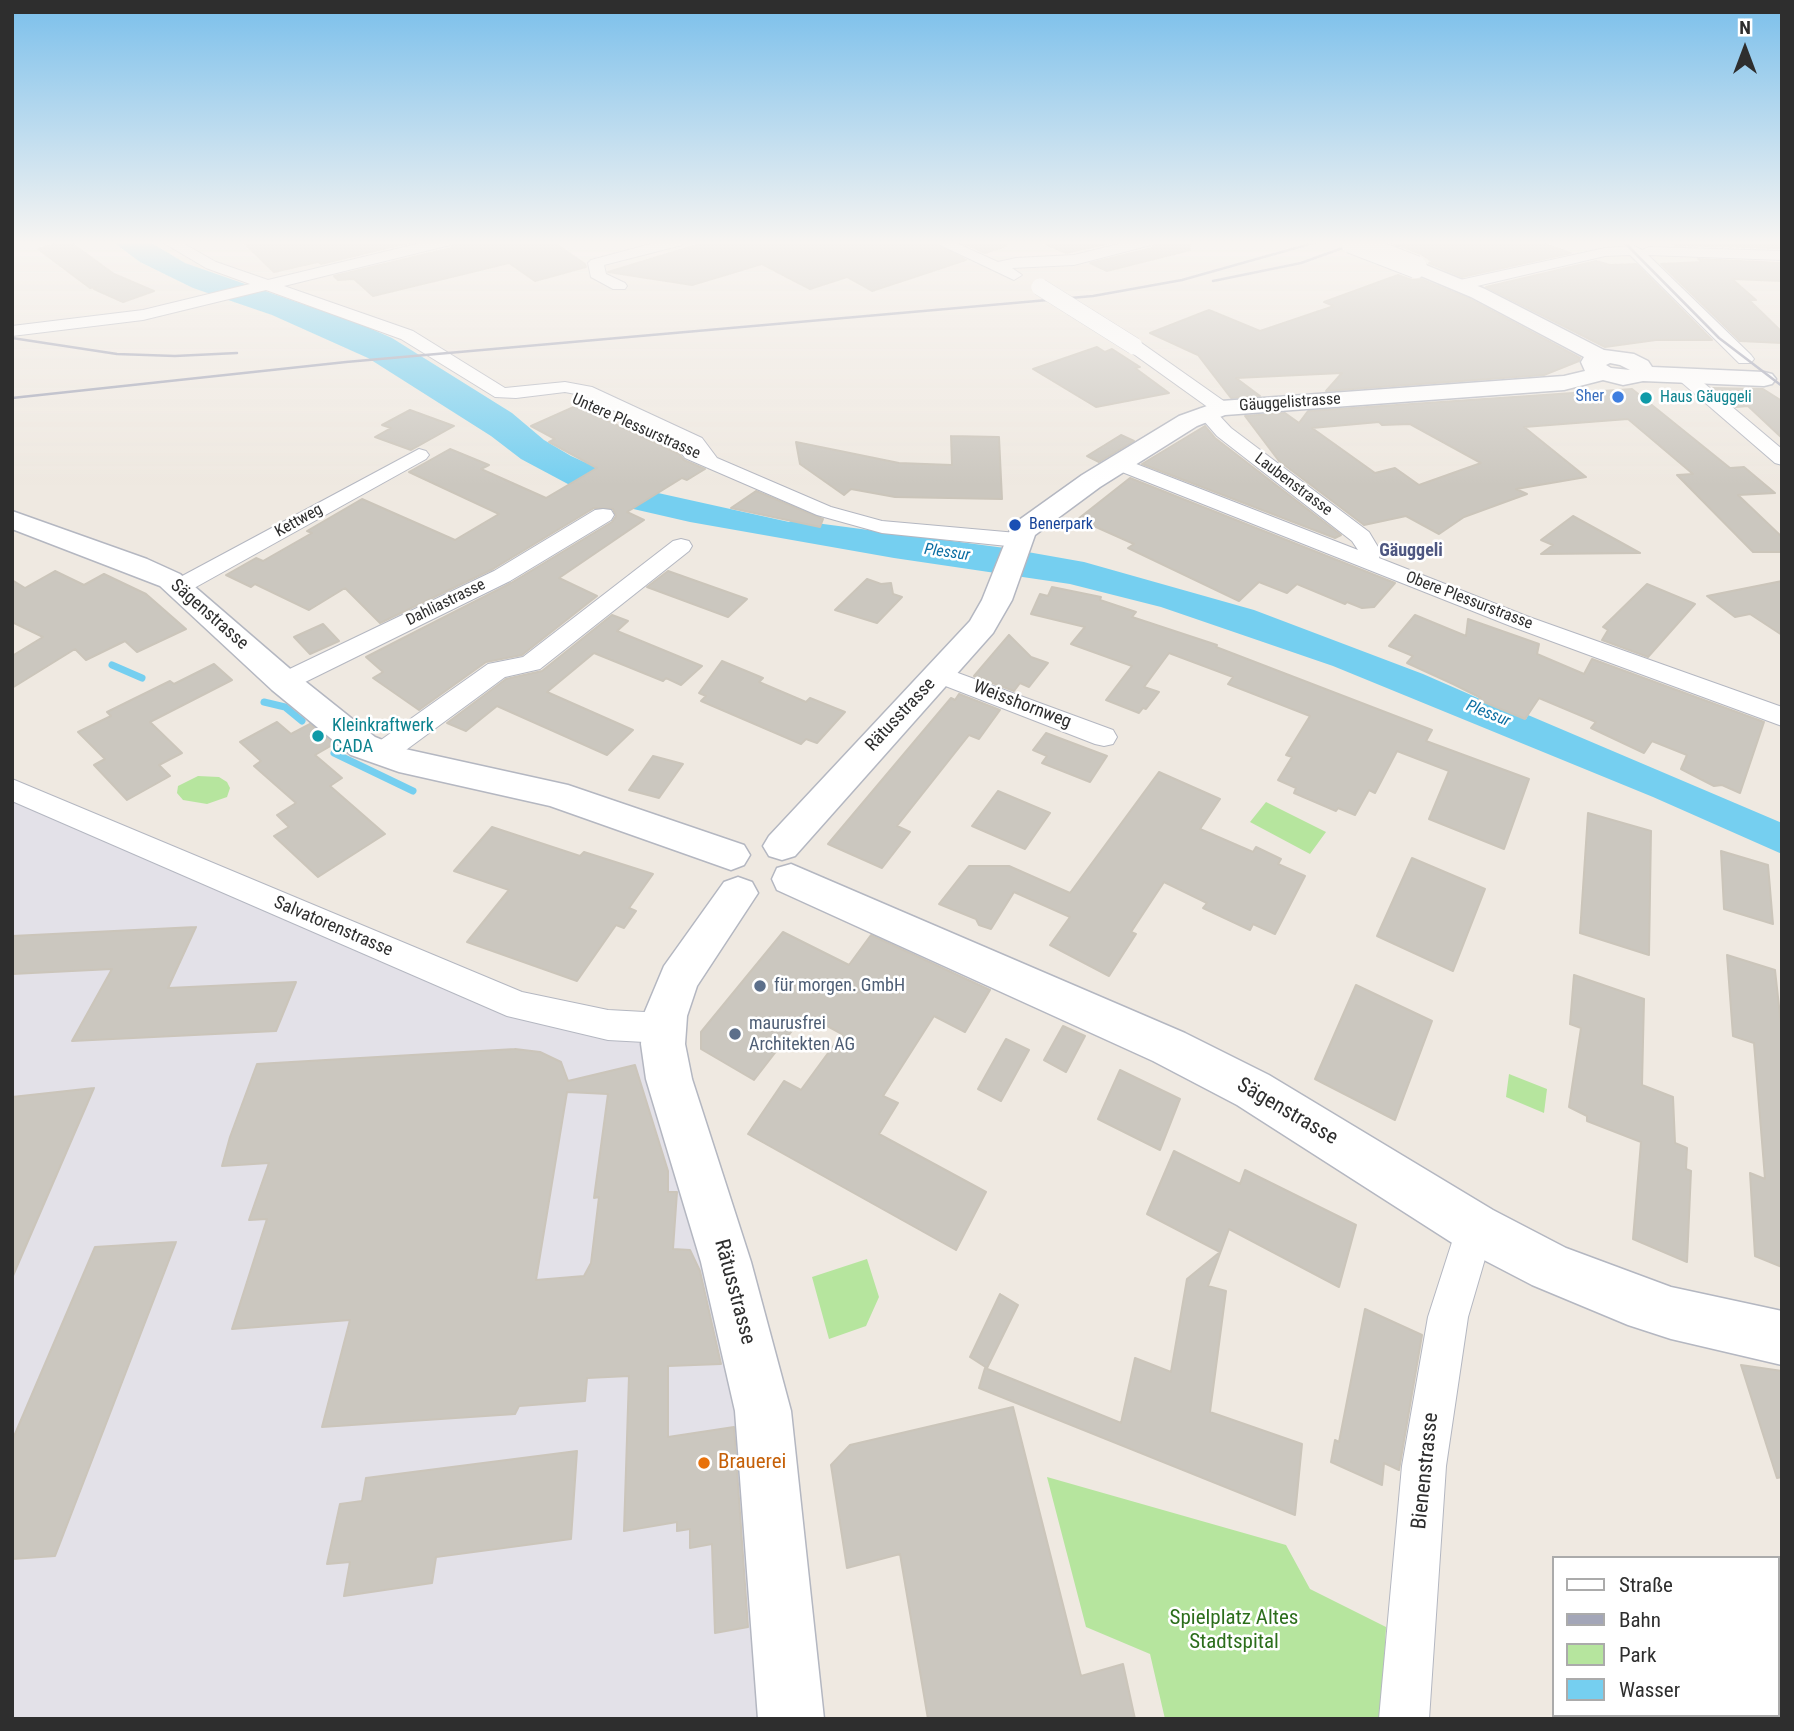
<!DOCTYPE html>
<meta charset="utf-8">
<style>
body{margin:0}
#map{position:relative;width:1794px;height:1731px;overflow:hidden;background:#efe9e1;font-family:"Roboto Condensed",sans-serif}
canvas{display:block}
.frame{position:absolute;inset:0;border:14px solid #2e2e2e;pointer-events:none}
.legend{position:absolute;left:1552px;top:1556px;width:228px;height:161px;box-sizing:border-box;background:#fff;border:2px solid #ababab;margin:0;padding:9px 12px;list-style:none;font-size:21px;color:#2e2e2e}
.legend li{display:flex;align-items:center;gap:14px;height:35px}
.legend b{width:35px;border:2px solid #ababab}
.north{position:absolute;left:1710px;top:14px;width:70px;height:70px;-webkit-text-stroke:5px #fff;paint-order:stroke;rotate:0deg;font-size:19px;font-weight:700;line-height:28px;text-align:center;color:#2e2e2e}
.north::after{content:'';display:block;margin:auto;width:24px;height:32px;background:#2e2e2e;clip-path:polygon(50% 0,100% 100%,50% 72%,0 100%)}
</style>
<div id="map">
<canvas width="1794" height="1731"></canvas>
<div class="frame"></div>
<ul class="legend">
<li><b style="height:9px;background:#fff"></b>Straße</li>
<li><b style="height:9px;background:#a3a6b8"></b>Bahn</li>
<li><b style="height:19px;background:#b6e59e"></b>Park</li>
<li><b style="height:19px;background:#75cff0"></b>Wasser</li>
</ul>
<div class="north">N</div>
</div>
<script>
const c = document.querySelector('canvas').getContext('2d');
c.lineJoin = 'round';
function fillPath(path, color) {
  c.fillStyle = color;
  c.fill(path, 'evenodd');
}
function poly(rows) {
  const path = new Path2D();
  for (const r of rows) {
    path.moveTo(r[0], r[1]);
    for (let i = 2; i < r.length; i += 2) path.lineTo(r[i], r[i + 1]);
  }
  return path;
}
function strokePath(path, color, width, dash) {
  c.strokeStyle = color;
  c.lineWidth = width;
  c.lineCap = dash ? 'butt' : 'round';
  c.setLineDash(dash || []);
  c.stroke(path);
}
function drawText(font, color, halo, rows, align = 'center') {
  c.font = font + ' "Roboto Condensed",sans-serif';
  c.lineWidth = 5;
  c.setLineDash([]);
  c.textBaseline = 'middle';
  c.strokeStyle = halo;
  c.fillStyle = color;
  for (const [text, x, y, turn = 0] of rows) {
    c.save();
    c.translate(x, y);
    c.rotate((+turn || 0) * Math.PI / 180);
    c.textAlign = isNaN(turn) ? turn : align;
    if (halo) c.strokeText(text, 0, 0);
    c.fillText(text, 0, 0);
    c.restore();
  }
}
const industrial = poly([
 [12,795,425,971,646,1036,753,1405,768,1719,12,1719]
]);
const green = poly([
 [198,776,219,777,227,782,230,788,227,797,207,804,183,800,177,793,178,786],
 [1266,802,1326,832,1310,854,1250,822],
 [1509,1074,1547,1089,1544,1113,1506,1097],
 [867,1259,879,1297,866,1326,829,1339,812,1277],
 [1047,1477,1286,1545,1310,1589,1386,1627,1381,1719,1165,1719,1150,1654,1086,1627]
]);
const water = poly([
 [113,242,150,242,185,263,360,324,392,338,512,413,544,440,571,456,649,491,789,522,793,520,1005,548,1084,562,1254,610,1423,674,1526,719,1528,715,1782,823,1782,854,1653,797,1333,666,1161,607,1070,584,894,558,690,522,629,508,581,491,521,459,491,436,368,358,272,315,193,288,140,262]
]);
const stream = poly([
 [112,665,142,678],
 [264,702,285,707,302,721],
 [334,753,413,791]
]);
const building = poly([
 [62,242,70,242,114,274,154,291,123,302,94,289,96,287,90,288,38,249,62,242],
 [243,242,412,242,321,264,318,262,274,272,243,242],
 [454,242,558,242,559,246,585,264,586,267,535,281,509,263,373,296,354,279,338,280,334,276,451,248,454,242],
 [706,242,932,242,966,260,872,291,847,277,810,289,762,264,692,285,608,272,706,242],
 [961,242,1006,242,1006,246,985,253,961,242],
 [1041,242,1115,242,1066,253,1041,242],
 [1155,242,1189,242,1190,250,1107,271,1090,263,1152,248,1155,242],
 [1390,242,1538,242,1571,253,1462,277,1429,263,1433,262,1421,254,1390,242],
 [1670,242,1782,242,1782,248,1674,245,1670,242],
 [1698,259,1782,263,1782,281,1732,279,1756,300,1749,300,1782,332,1782,343,1740,341,1661,264,1702,262,1698,259],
 [1596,261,1610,265,1636,264,1712,340,1656,340,1605,347,1486,287,1596,261],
 [1398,275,1412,280,1421,279,1470,299,1580,358,1579,361,1544,375,1326,391,1342,373,1236,378,1260,396,1231,398,1198,355,1150,333,1209,310,1260,331,1334,306,1324,302,1398,275],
 [1097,347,1105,352,1112,349,1140,367,1135,368,1169,393,1096,407,1033,369,1097,347],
 [1713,388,1763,389,1782,401,1782,438,1748,406,1736,407,1713,388],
 [1632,389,1730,468,1744,467,1775,493,1738,495,1782,537,1782,552,1753,552,1677,475,1693,474,1628,419,1524,427,1586,477,1516,489,1527,494,1464,517,1439,534,1406,516,1364,525,1279,461,1245,416,1285,413,1299,423,1308,411,1632,389],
 [1379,422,1382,425,1410,424,1481,463,1419,485,1395,468,1375,473,1312,428,1379,422],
 [576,406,679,454,684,460,705,469,687,480,682,478,627,512,644,520,559,578,597,596,522,655,486,662,419,710,373,678,383,672,366,657,511,583,612,522,616,516,613,509,594,508,493,569,380,623,345,588,309,610,255,584,251,587,226,575,256,558,263,561,312,533,307,531,362,499,455,540,499,514,409,472,450,449,489,465,481,469,546,498,597,468,549,442,555,439,531,426,576,406],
 [410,410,454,426,411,450,375,437,391,428,382,425,410,410],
 [1205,426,1215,438,1341,535,1335,538,1142,464,1205,426],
 [1121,435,1134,441,1099,462,1087,456,1121,435],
 [951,436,999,437,1002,499,895,497,851,489,844,495,800,464,796,442,899,463,952,465,951,436],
 [1130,478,1395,583,1374,607,1362,608,1347,602,1345,604,1297,584,1287,593,1259,582,1239,601,1128,548,1134,544,1078,519,1130,478],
 [756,491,823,519,820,527,731,508,756,491],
 [1573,516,1640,553,1541,554,1553,545,1541,540,1573,516],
 [55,571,84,585,104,574,146,594,186,629,137,652,125,641,86,660,75,649,12,688,12,656,43,637,12,622,12,580,25,588,55,571],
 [668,571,747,599,728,617,647,587,668,571],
 [867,579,881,584,891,583,893,594,902,597,877,623,835,610,867,579],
 [1782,581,1782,635,1750,614,1735,617,1707,596,1782,581],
 [1647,584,1695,604,1648,657,1602,640,1608,630,1603,627,1647,584],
 [1052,587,1101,597,1100,600,1136,612,1132,617,1217,645,1216,647,1432,730,1426,741,1529,779,1504,849,1429,819,1449,771,1397,751,1375,793,1369,790,1355,815,1338,808,1336,811,1294,793,1296,788,1278,780,1292,757,1286,755,1310,716,1228,684,1233,677,1169,653,1144,687,1159,692,1146,709,1143,708,1139,713,1106,700,1132,666,1071,644,1085,627,1031,614,1040,594,1048,596,1052,587],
 [612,615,628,621,617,631,702,666,681,685,666,678,663,681,594,653,547,692,633,730,607,755,497,706,466,731,447,723,506,679,542,671,612,615],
 [1415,615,1466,636,1468,619,1539,644,1537,654,1584,674,1592,659,1764,722,1740,793,1722,785,1714,786,1681,769,1687,755,1652,741,1644,753,1591,728,1596,722,1539,698,1525,719,1479,700,1481,698,1453,684,1407,663,1413,656,1389,646,1415,615],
 [323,624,339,641,310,654,294,637,323,624],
 [1009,635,1031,657,1048,663,1029,687,1020,683,1014,691,974,676,1009,635],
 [722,661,763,678,759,682,806,702,810,698,845,712,817,743,806,739,801,744,701,701,706,696,699,693,722,661],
 [214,664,232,680,150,722,182,753,159,765,170,776,127,800,94,765,105,759,78,732,111,716,107,712,170,681,174,684,214,664],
 [959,694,1000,710,979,739,969,735,897,826,910,832,882,868,828,844,951,698,955,700,959,694],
 [277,722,291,734,310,724,334,744,315,755,342,778,330,786,385,834,318,877,274,836,289,827,277,815,296,803,254,766,261,761,240,742,277,722],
 [1046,733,1107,756,1090,782,1042,763,1047,756,1033,750,1046,733],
 [653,756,683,764,659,798,629,790,653,756],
 [1159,772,1220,799,1200,829,1253,852,1256,847,1281,859,1278,864,1305,876,1275,934,1253,924,1250,930,1203,908,1207,903,1164,882,1131,932,1136,934,1109,976,1050,945,1070,917,1014,892,991,929,979,925,976,919,939,904,969,866,1009,866,1070,893,1159,772],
 [998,791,1050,813,1025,849,972,826,998,791],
 [1588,813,1651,831,1649,955,1580,933,1588,813],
 [492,827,580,856,584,852,653,874,629,908,636,911,624,928,616,925,577,981,467,942,509,890,454,871,492,827],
 [1721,851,1768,865,1773,924,1724,909,1721,851],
 [1412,858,1485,889,1453,971,1377,936,1412,858],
 [196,927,168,988,296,982,276,1031,72,1041,112,969,12,974,12,936,196,927],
 [783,932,849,965,871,935,990,990,965,1032,934,1016,883,1096,898,1103,879,1134,986,1192,956,1250,748,1134,784,1081,801,1090,842,1034,805,1014,754,1080,701,1049,701,1032,783,932],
 [1727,955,1775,970,1782,1033,1782,1267,1755,1256,1750,1173,1765,1179,1754,1043,1733,1036,1727,955],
 [1574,975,1644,999,1642,1085,1673,1097,1675,1143,1687,1148,1686,1169,1691,1171,1687,1262,1633,1239,1641,1142,1587,1121,1587,1116,1569,1107,1581,1028,1570,1024,1574,975],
 [1356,985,1432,1021,1395,1120,1315,1079,1356,985],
 [1063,1026,1085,1036,1066,1072,1044,1060,1063,1026],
 [1006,1039,1029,1050,1001,1101,978,1089,1006,1039],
 [515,1049,540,1052,561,1062,568,1081,635,1065,668,1171,668,1192,677,1192,673,1249,690,1250,700,1271,721,1364,668,1366,668,1437,734,1427,748,1627,715,1633,712,1544,690,1548,690,1529,677,1531,677,1522,624,1531,629,1376,587,1378,585,1401,519,1406,515,1414,322,1427,350,1320,232,1329,267,1219,249,1220,269,1163,222,1166,230,1137,257,1064,515,1049],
 [567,1092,608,1094,594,1198,599,1197,591,1263,584,1276,536,1280,567,1092],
 [1120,1070,1180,1099,1160,1150,1098,1119,1120,1070],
 [94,1088,12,1278,12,1097,94,1088],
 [1174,1151,1240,1184,1245,1170,1356,1225,1339,1287,1229,1229,1208,1286,1226,1291,1210,1412,1302,1444,1295,1515,979,1388,985,1368,1121,1423,1135,1358,1171,1372,1187,1279,1220,1252,1147,1214,1174,1151],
 [176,1242,55,1556,12,1559,12,1441,95,1247,176,1242],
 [1000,1294,1018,1305,987,1368,970,1357,1000,1294],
 [1365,1309,1422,1335,1399,1470,1384,1463,1382,1485,1331,1462,1335,1440,1339,1442,1365,1309],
 [1741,1365,1782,1371,1782,1477,1777,1478,1741,1365],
 [1013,1407,1081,1676,1123,1664,1135,1719,928,1719,900,1554,847,1568,831,1465,850,1445,1013,1407],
 [577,1451,571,1539,436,1557,432,1583,344,1596,350,1562,327,1564,340,1504,362,1501,366,1478,577,1451]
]);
const street = poly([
 [162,242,181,242,216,262,268,280,425,242,452,242,450,245,284,286,413,331,505,388,565,382,592,387,702,438,717,458,831,507,882,521,1017,533,1025,535,1028,540,1025,545,1017,547,882,533,817,515,685,458,682,454,690,449,688,446,581,395,565,392,516,398,495,397,401,339,266,290,143,320,12,336,12,326,143,310,250,284,206,268,162,242],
 [658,242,684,242,682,245,604,265,606,274,625,283,627,286,625,289,613,289,591,277,588,263,591,260,658,242],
 [934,242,954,242,998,262,1016,258,1074,255,1127,242,1153,242,1151,245,1074,265,1012,268,1022,275,1014,280,934,242],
 [1634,246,1642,250,1649,247,1782,251,1782,260,1648,255,1751,355,1754,359,1751,363,1739,363,1630,255,1605,256,1460,290,1452,285,1460,280,1605,248,1634,246],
 [1134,341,1140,342,1228,404,1230,408,1228,412,1216,412,1231,428,1369,532,1381,552,1379,558,1529,617,1782,707,1782,726,1513,627,1112,468,1109,464,1112,460,1126,460,1358,550,1352,541,1217,436,1197,413,1199,409,1209,408,1128,350,1125,346,1134,341],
 [1686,372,1692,373,1782,449,1782,465,1775,463,1680,381,1677,377,1686,372],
 [419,449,426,451,429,455,426,459,187,592,179,594,171,592,168,587,171,582,419,449],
 [603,509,611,510,614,515,611,520,510,581,293,688,284,690,275,688,271,682,275,676,494,571,595,510,603,509],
 [681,539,689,541,692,546,689,551,540,669,505,677,391,761,381,764,371,761,367,754,371,747,488,664,523,657,673,541,681,539],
 [939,666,1113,730,1117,737,1113,744,1104,746,1095,744,930,680,926,674,930,668,939,666],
 [12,779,522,992,608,1010,663,1013,675,1018,680,1028,675,1038,663,1043,608,1040,507,1016,12,801,12,779],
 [1475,1209,1489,1214,1494,1228,1468,1317,1446,1466,1429,1719,1379,1719,1402,1466,1428,1317,1461,1214,1475,1209]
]);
const secondary = poly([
 [1416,261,1485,289,1604,350,1634,354,1648,361,1652,367,1764,372,1772,374,1776,379,1772,384,1764,386,1643,381,1623,385,1603,380,1564,390,1225,415,1197,426,1100,487,1035,535,1012,600,993,633,795,856,782,860,769,856,763,846,769,836,970,621,982,600,1012,525,1082,475,1179,416,1221,401,1564,376,1585,371,1581,362,1584,357,1471,297,1409,271,1406,267,1409,263,1416,261],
 [1610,363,1620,365,1630,370,1611,368,1606,365,1610,363],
 [12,511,147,559,180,574,296,674,375,737,405,749,568,785,744,845,750,855,744,865,731,870,550,806,399,772,351,755,272,690,160,586,12,529,12,511],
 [791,864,1185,1033,1269,1075,1493,1210,1566,1248,1671,1287,1782,1311,1782,1365,1671,1339,1628,1325,1532,1285,1457,1246,1237,1105,1153,1061,777,890,772,879,777,868,791,864],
 [738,877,752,882,758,893,697,986,687,1016,685,1044,692,1079,751,1262,791,1411,824,1719,758,1719,735,1411,701,1262,646,1079,641,1044,643,1016,664,966,724,882,738,877]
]);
const rail = poly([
 [1624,242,1719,338,1782,386],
 [1388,250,1408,242],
 [1213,281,1301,263,1359,242],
 [12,338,117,354,175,356,237,353],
 [12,398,346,362,1093,296,1182,280,1317,242]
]);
const streetBridge = poly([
 [1040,287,1134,346]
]);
const secondaryBridge = poly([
 [1351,242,1416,267]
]);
const markers = [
 [1618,397,7,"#3f7fe0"],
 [1646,398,7,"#0f9aa8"],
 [1015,525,7,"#1a4fb4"],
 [318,736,7,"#0f9aa8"],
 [760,986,7,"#5c6f8a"],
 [735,1034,7,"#5c6f8a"],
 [704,1463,7,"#e8710a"]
];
const farShopnames = [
 ["Sher",1604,397]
];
const farCulturenames = [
 ["Haus Gäuggeli",1660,398]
];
const farStreetnames = [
 ["Gäuggelistrasse",1290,403,-4],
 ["Untere Plessurstrasse",636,427,24],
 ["Laubenstrasse",1293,485,37],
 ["Kettweg",299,521,-29],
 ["Obere Plessurstrasse",1469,601,21],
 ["Dahliastrasse",446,603,-26]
];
const farTransitnames = [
 ["Benerpark",1029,525]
];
const farWaternames = [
 ["Plessur",947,553,8],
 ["Plessur",1488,714,22]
];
const farQuarternames = [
 ["Gäuggeli",1411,551]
];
const streetNames = [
 ["Sägenstrasse",209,615,41],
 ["Weisshornweg",1022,705,21],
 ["Rätusstrasse",901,715,-47],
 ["Salvatorenstrasse",333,927,23]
];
const cultureNames = [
 ["Kleinkraftwerk",332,726],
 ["CADA",332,747]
];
const serviceNames = [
 ["für morgen. GmbH",774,986],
 ["maurusfrei",749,1024],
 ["Architekten AG",749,1045]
];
const nearStreetnames = [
 ["Sägenstrasse",1287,1112,30],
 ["Rätusstrasse",734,1292,75],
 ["Bienenstrasse",1426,1471,-84]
];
const nearFoodnames = [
 ["Brauerei",718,1463]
];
const nearParknames = [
 ["Spielplatz Altes",1234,1619],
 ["Stadtspital",1234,1643]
];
fillPath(industrial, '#e3e1e8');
fillPath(green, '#b6e59e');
fillPath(water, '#75cff0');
strokePath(stream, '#75cff0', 7);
fillPath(building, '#cbc7bf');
strokePath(building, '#cbc5ba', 2);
strokePath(street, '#b4b7c1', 2);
strokePath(secondary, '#b4b7c1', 3);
fillPath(street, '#fff');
fillPath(secondary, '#fff');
strokePath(rail, '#a3a6b8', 2.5);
strokePath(streetBridge, '#b4b7c1', 18, []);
strokePath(secondaryBridge, '#b4b7c1', 24, []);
strokePath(streetBridge, '#fff', 17);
strokePath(secondaryBridge, '#fff', 22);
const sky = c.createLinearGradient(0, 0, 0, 485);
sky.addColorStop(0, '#7abfeb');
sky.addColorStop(0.5, '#f8f5f2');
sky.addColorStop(1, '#f8f5f200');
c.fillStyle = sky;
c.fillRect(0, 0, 1794, 485);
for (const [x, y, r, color] of markers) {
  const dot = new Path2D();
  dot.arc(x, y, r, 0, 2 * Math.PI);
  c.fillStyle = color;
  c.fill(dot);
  strokePath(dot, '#fff', 2.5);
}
drawText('16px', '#366cbe', '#fff', farShopnames, 'right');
drawText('16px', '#0d838f', '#fff', farCulturenames, 'left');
drawText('16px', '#2e2e2e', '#fff', farStreetnames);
drawText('16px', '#164399', '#fff', farTransitnames, 'left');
drawText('italic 16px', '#0d6fa3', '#fff', farWaternames);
drawText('bold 18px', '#4d5680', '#fff', farQuarternames);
drawText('18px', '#2e2e2e', '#fff', streetNames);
drawText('18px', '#0d838f', '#fff', cultureNames, 'left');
drawText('18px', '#4e5e75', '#fff', serviceNames, 'left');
drawText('21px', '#2e2e2e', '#fff', nearStreetnames);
drawText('21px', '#c56008', '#fff', nearFoodnames, 'left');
drawText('21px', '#2c6e1b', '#fff', nearParknames);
</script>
